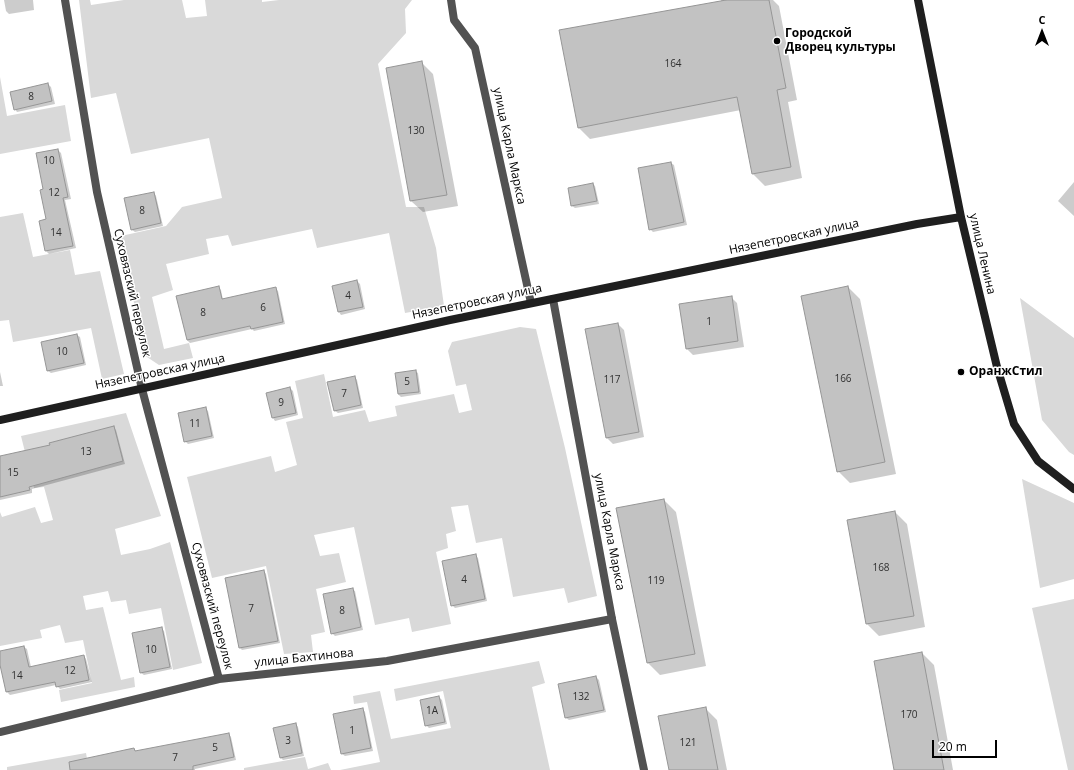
<!DOCTYPE html>
<meta charset="utf-8">
<style>
body{margin:0}
#map{position:relative;width:1074px;height:770px;overflow:hidden;background:#fff;font-family:"Open Sans",sans-serif}
canvas{display:block}
.north{position:absolute;left:1022px;top:12px;width:40px;height:40px;-webkit-text-stroke:3px #fff;paint-order:stroke;rotate:0deg;font-size:11px;font-weight:700;line-height:16px;text-align:center;color:#000}
.north::after{content:'';display:block;margin:auto;width:14px;height:18px;background:#000;clip-path:polygon(50% 0,100% 100%,50% 72%,0 100%)}
.scale{position:absolute;left:932px;top:740px;width:65px;height:18px;box-sizing:border-box;border:2px solid #000;border-top:0;padding-left:5px;font-size:12px;line-height:14px;white-space:nowrap;color:#000;-webkit-text-stroke:3px #fff;paint-order:stroke}
</style>
<div id="map">
<canvas width="1074" height="770"></canvas>
<div class="north">С</div>
<div class="scale">20 m</div>
</div>
<script>
const c = document.querySelector('canvas').getContext('2d');
c.lineJoin = 'round';
function fillPath(path, color) {
  c.fillStyle = color;
  c.fill(path, 'evenodd');
}
function poly(rows) {
  const path = new Path2D();
  for (const r of rows) {
    path.moveTo(r[0], r[1]);
    for (let i = 2; i < r.length; i += 2) path.lineTo(r[i], r[i + 1]);
  }
  return path;
}
function strokePath(path, color, width, dash) {
  c.strokeStyle = color;
  c.lineWidth = width;
  c.lineCap = dash ? 'butt' : 'round';
  c.setLineDash(dash || []);
  c.stroke(path);
}
function drawText(font, color, halo, rows, align = 'center') {
  c.font = font + ' "Open Sans",sans-serif';
  c.lineWidth = 3;
  c.setLineDash([]);
  c.textBaseline = 'middle';
  c.strokeStyle = halo;
  c.fillStyle = color;
  for (const [text, x, y, turn = 0] of rows) {
    c.save();
    c.translate(x, y);
    c.rotate((+turn || 0) * Math.PI / 180);
    c.textAlign = isNaN(turn) ? turn : align;
    if (halo) c.strokeText(text, 0, 0);
    c.fillText(text, 0, 0);
    c.restore();
  }
}
const green = poly([
 [79,0,90,0,91,5,124,0,182,0,186,18,207,16,205,0,262,0,262,2,279,0,412,0,405,9,406,33,378,64,406,207,424,207,436,248,444,306,405,313,389,233,317,248,312,229,232,246,228,235,206,239,209,254,166,264,173,290,152,297,164,349,189,343,193,358,159,365,144,355,121,236,166,226,182,207,222,198,209,138,131,154,116,93,91,98],
 [0,77,7,116,65,105,71,141,0,154],
 [23,213,33,257,70,250,75,275,100,271,124,374,102,379,91,328,13,342,9,320,0,321,0,217],
 [1020,298,1074,338,1074,455,1069,452,1042,420],
 [520,327,536,329,565,448,597,596,568,603,564,588,513,597,502,538,476,543,468,505,451,507,456,531,446,534,448,548,436,552,451,624,412,632,409,618,375,625,354,527,314,535,320,556,339,553,346,582,316,589,325,632,311,635,313,652,284,654,266,566,212,578,187,477,271,456,275,472,297,465,286,422,303,418,295,381,324,374,333,417,365,410,369,422,397,416,395,406,454,394,459,413,472,410,466,384,456,386,448,351,452,342],
 [126,413,161,516,115,529,121,555,150,549,170,542,202,663,173,670,161,608,129,614,126,600,111,602,108,591,83,596,86,610,103,607,121,680,134,677,135,687,61,702,59,690,92,683,83,640,65,643,60,625,40,630,42,638,0,646,0,512,2,517,35,507,41,523,53,520,44,487,34,488,21,436],
 [1022,479,1074,503,1074,579,1040,588],
 [1074,599,1074,770,1068,770,1032,608],
 [539,661,545,683,532,687,550,770,340,770,380,762,367,702,354,704,353,696,380,691,391,739,451,728,443,691,396,701,394,689],
 [86,753,89,770,7,770,7,767],
 [305,757,308,769,328,763,331,770,244,770,244,768]
]);
const shadow = poly([
 [4,0,33,0,34,10,9,14,6,11],
 [721,0,773,0,779,6,797,100,788,102,802,178,765,186,753,174,741,110,590,139,578,127,721,2],
 [421,62,433,74,458,206,423,212,411,201],
 [48,84,51,87,55,104,17,112,15,109],
 [58,150,61,153,71,199,65,200,76,248,49,254,46,251,40,222,47,220,45,190],
 [671,163,674,165,687,225,653,232,650,229],
 [1074,182,1074,216,1058,201],
 [593,184,595,186,599,204,575,208,572,206],
 [154,193,156,196,163,226,135,232,132,230],
 [357,281,360,284,365,309,341,315,339,312],
 [848,287,860,299,896,474,850,483,838,471],
 [219,288,221,290,223,300,275,288,278,291,285,324,254,331,252,329,190,343,187,340,178,297],
 [731,297,737,303,744,347,693,355,687,349],
 [618,324,624,330,644,437,613,444,607,438,586,330],
 [77,335,80,337,86,365,51,373,48,371],
 [415,371,418,373,421,394,401,397,398,394,396,373],
 [0,372,3,386,0,386],
 [355,377,357,380,363,408,338,413,335,411],
 [290,388,293,391,298,415,275,421,273,418],
 [205,408,208,411,214,438,188,444,185,441],
 [113,427,116,430,125,464,32,489,32,493,0,500,0,457,51,446],
 [664,500,676,512,706,666,660,675,648,663],
 [895,512,907,524,925,627,879,636,867,624,848,521],
 [475,555,478,558,487,601,455,608,452,605],
 [264,571,266,574,280,643,242,650,240,648],
 [352,589,355,591,363,630,335,636,332,633],
 [161,628,164,631,172,669,144,675,141,673],
 [24,647,27,649,31,667,84,656,86,659,92,682,60,689,56,685,10,695,7,692,0,661,0,652],
 [922,653,934,665,953,770,895,770],
 [596,677,599,680,606,712,569,720,566,718],
 [439,697,442,700,447,724,429,728,426,725],
 [705,708,717,720,727,770,670,770],
 [363,709,365,712,373,751,345,756,342,754],
 [296,724,298,727,304,756,283,760,281,758],
 [229,734,231,737,236,760,195,769,195,770,96,770,134,749,137,752]
]);
const building = poly([
 [726,0,769,0,786,88,777,90,791,167,752,174,737,97,578,128,559,30,726,0],
 [422,61,447,195,410,201,386,68,422,61],
 [48,83,52,101,14,110,10,92,48,83],
 [58,149,68,197,63,198,73,246,45,251,39,221,46,219,40,190,43,189,36,153,58,149],
 [671,162,684,222,649,230,638,168,671,162],
 [593,183,597,201,571,206,568,188,593,183],
 [154,192,161,223,131,230,124,198,154,192],
 [357,280,363,307,338,312,332,286,357,280],
 [219,286,222,299,276,287,283,322,251,329,250,326,187,340,176,296,219,286],
 [848,286,885,462,837,472,801,296,848,286],
 [732,296,738,341,686,349,679,304,732,296],
 [618,323,639,432,606,438,585,329,618,323],
 [77,334,84,363,47,371,41,342,77,334],
 [416,370,419,392,398,394,395,373,416,370],
 [355,376,361,405,334,411,327,382,355,376],
 [290,387,296,413,272,418,266,393,290,387],
 [206,407,212,436,184,442,178,413,206,407],
 [114,426,123,461,29,487,30,490,0,497,0,456,50,445,49,443,114,426],
 [664,499,695,654,647,663,616,508,664,499],
 [895,511,914,616,866,624,847,520,895,511],
 [476,554,485,599,451,606,442,561,476,554],
 [264,570,278,641,239,648,225,578,264,570],
 [353,588,361,627,331,634,323,594,353,588],
 [162,627,170,667,140,673,132,633,162,627],
 [24,646,29,667,84,655,89,680,56,687,55,682,6,692,0,665,0,651,24,646],
 [922,652,944,770,894,770,874,661,922,652],
 [596,676,604,710,565,718,558,684,596,676],
 [439,696,445,722,425,726,420,700,439,696],
 [706,707,718,770,669,770,658,716,706,707],
 [363,708,371,748,341,754,333,714,363,708],
 [296,723,302,753,280,758,273,728,296,723],
 [229,733,234,757,193,766,193,770,70,770,69,762,134,748,135,751,229,733]
]);
const minor = poly([
 [65,0,97,192,142,389,219,679],
 [451,0,454,20,475,48,531,303],
 [0,732,219,679,387,661,612,619]
]);
const tertiary = poly([
 [553,299,612,619,644,770]
]);
const secondary = poly([
 [918,0,961,217,997,367,1014,424,1038,461,1074,489],
 [0,420,450,320,917,224,961,217]
]);
const markers = [
 [777,41,4,"#000"],
 [961,372,4,"#000"]
];
const numberNames = [
 ["164",673,64],
 ["8",31,97],
 ["130",416,131],
 ["10",49,161],
 ["12",54,193],
 ["8",142,211],
 ["14",56,233],
 ["4",348,296],
 ["6",263,308],
 ["8",203,313],
 ["1",709,322],
 ["10",62,352],
 ["166",843,379],
 ["117",612,380],
 ["5",407,382],
 ["7",344,394],
 ["9",281,403],
 ["11",195,424],
 ["13",86,452],
 ["15",13,473],
 ["168",881,568],
 ["4",464,580],
 ["119",656,581],
 ["7",251,609],
 ["8",342,611],
 ["10",151,650],
 ["12",70,671],
 ["14",17,676],
 ["132",581,697],
 ["1А",432,711],
 ["170",909,715],
 ["1",352,731],
 ["3",288,741],
 ["121",688,743],
 ["5",215,748],
 ["7",175,758]
];
const poiNames = [
 ["Городской",785,34],
 ["Дворец культуры",785,48],
 ["ОранжСтил",969,372]
];
const streetNames = [
 ["улица Карла Маркса",509,146,78],
 ["Нязепетровская улица",794,237,-12],
 ["улица Ленина",982,254,77],
 ["Суховязский переулок",132,293,77],
 ["Нязепетровская улица",477,302,-12],
 ["Нязепетровская улица",160,372,-12],
 ["улица Карла Маркса",609,532,79],
 ["Суховязский переулок",212,606,75],
 ["улица Бахтинова",304,658,-6]
];
fillPath(green, '#d9d9d9');
fillPath(shadow, '#0003');
fillPath(building, '#c2c2c2');
strokePath(building, '#969696', 1);
strokePath(minor, '#525252', 8);
strokePath(tertiary, '#525252', 8);
strokePath(secondary, '#1f1f1f', 8);
for (const [x, y, r, color] of markers) {
  const dot = new Path2D();
  dot.arc(x, y, r, 0, 2 * Math.PI);
  c.fillStyle = color;
  c.fill(dot);
  strokePath(dot, '#fff', 1.5);
}
drawText('10px', '#303030', null, numberNames);
drawText('bold 12px', '#000', '#fff', poiNames, 'left');
drawText('12px', '#000', '#fff', streetNames);
</script>
